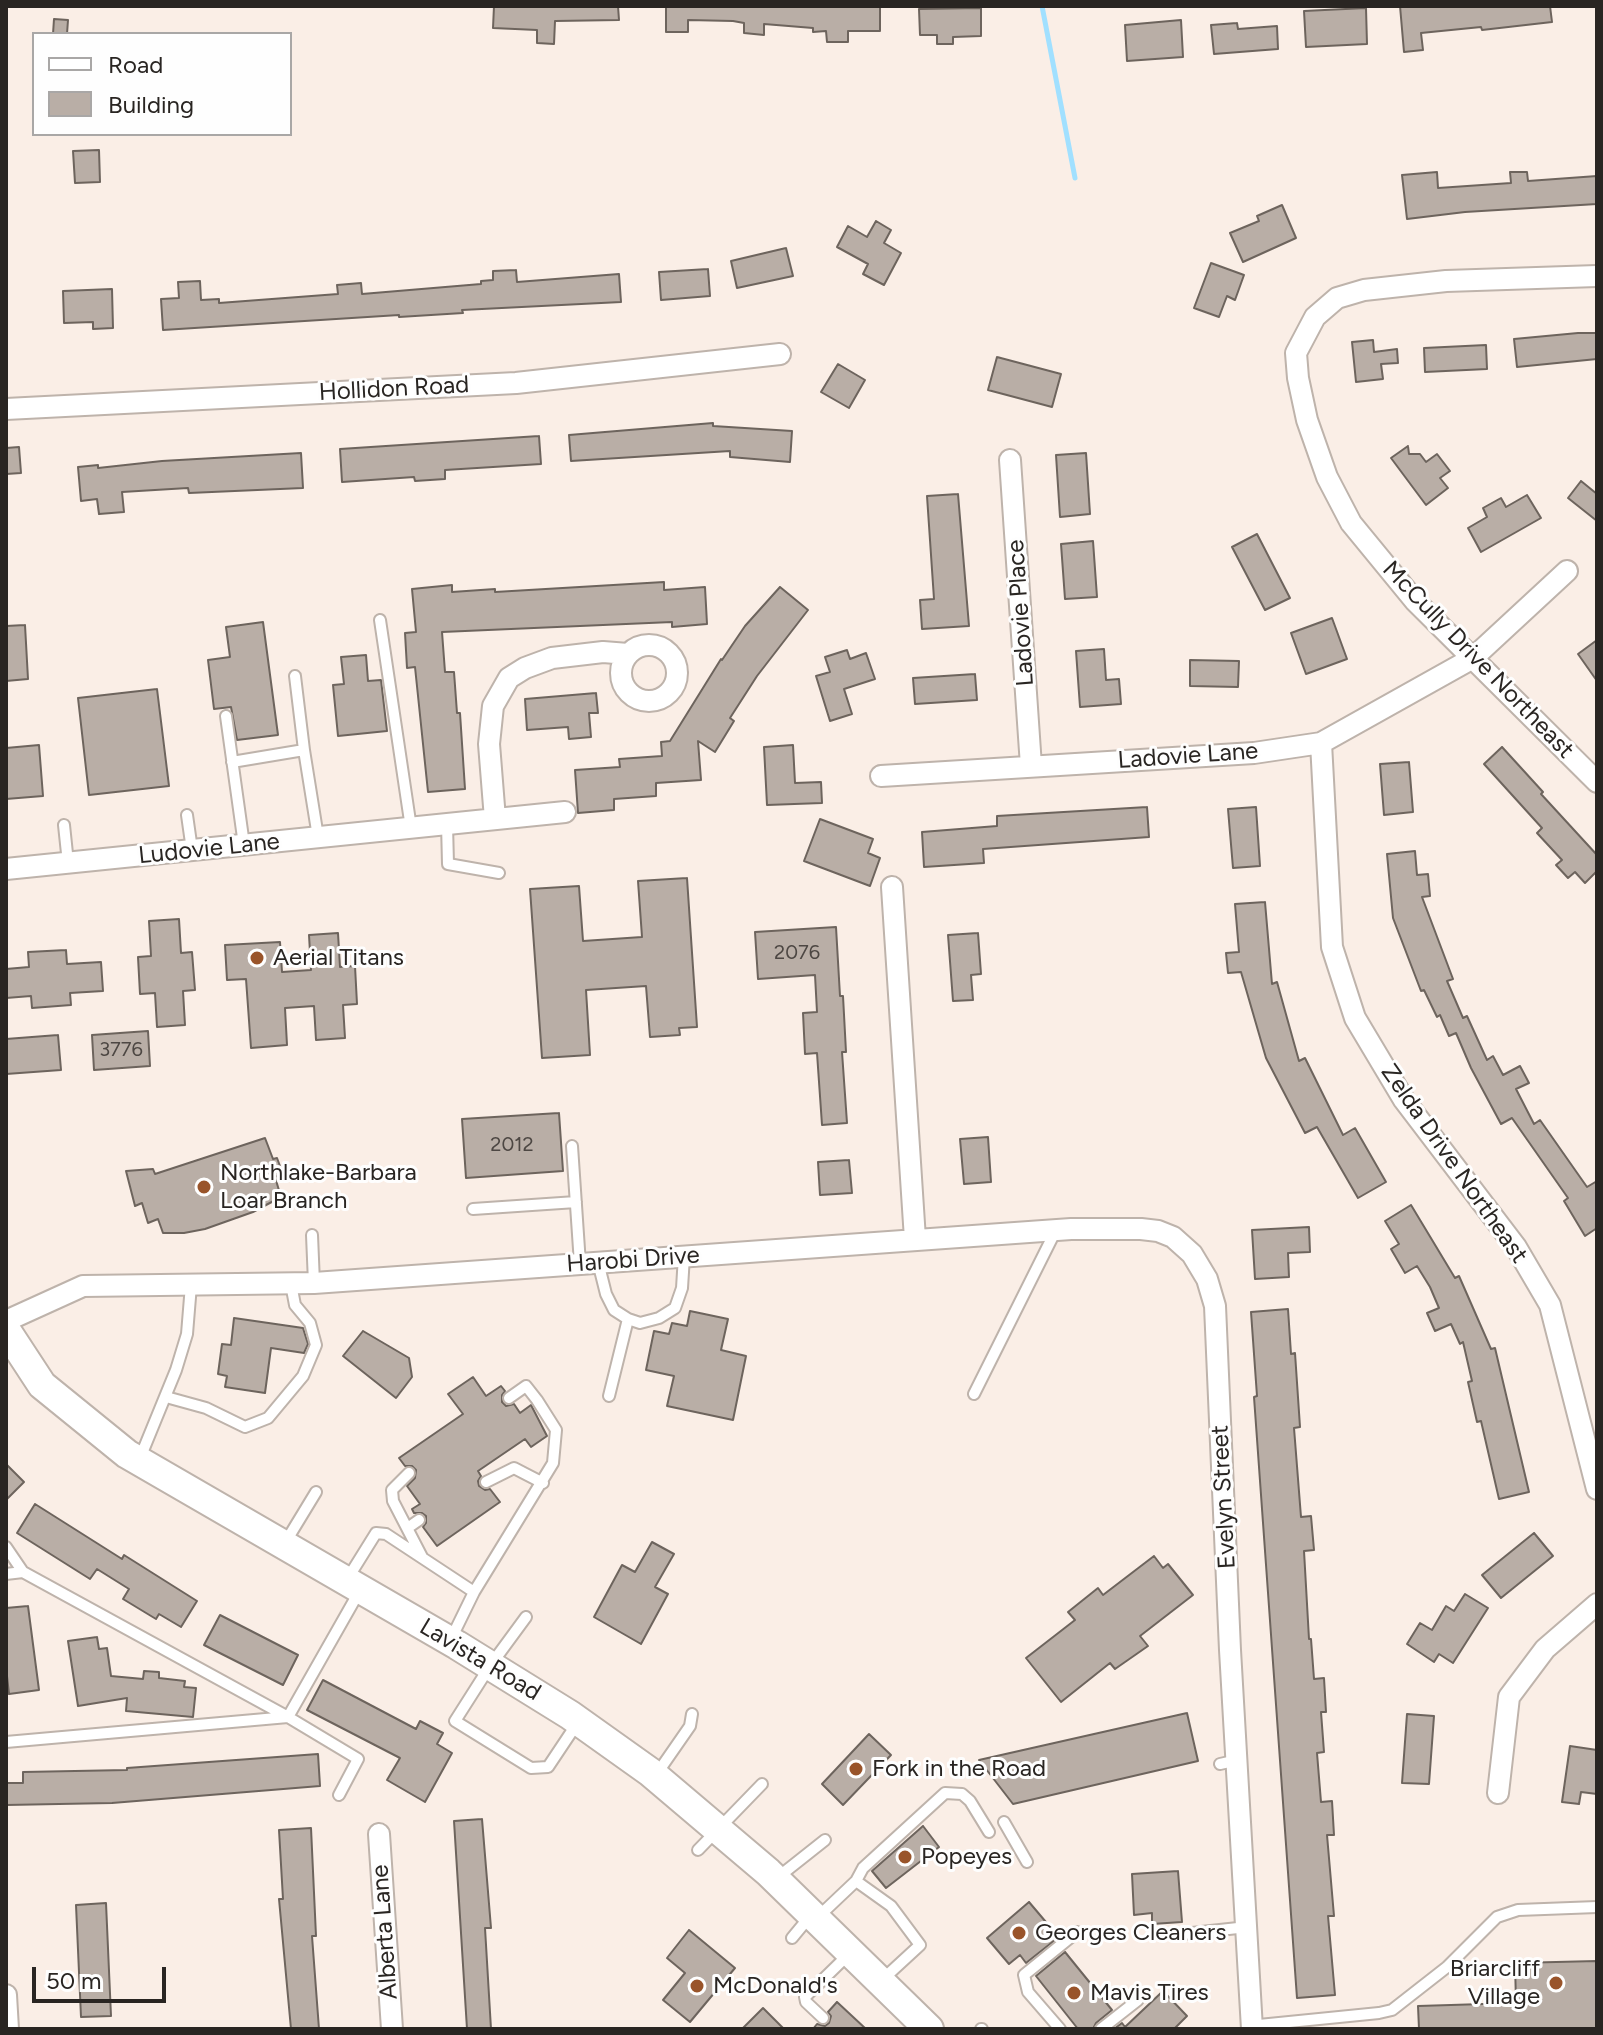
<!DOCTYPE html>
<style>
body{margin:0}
#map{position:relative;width:1603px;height:2035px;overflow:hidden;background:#faeee6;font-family:Figtree,sans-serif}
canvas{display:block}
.frame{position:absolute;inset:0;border:8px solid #292522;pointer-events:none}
.legend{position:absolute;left:32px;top:32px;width:260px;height:104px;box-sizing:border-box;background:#fefefe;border:2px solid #a9a7a6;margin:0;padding:10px 14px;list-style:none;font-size:24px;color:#292522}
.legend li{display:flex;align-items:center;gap:16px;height:40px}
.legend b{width:40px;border:2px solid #a9a7a6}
.scale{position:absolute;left:32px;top:1967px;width:134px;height:36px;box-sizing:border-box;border:4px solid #292522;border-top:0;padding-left:10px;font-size:24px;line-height:28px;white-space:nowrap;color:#292522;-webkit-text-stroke:6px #fefefe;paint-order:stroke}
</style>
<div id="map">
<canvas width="1603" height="2035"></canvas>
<div class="frame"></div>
<ul class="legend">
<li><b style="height:10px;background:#fff"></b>Road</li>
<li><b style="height:22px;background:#b9aea6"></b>Building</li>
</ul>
<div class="scale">50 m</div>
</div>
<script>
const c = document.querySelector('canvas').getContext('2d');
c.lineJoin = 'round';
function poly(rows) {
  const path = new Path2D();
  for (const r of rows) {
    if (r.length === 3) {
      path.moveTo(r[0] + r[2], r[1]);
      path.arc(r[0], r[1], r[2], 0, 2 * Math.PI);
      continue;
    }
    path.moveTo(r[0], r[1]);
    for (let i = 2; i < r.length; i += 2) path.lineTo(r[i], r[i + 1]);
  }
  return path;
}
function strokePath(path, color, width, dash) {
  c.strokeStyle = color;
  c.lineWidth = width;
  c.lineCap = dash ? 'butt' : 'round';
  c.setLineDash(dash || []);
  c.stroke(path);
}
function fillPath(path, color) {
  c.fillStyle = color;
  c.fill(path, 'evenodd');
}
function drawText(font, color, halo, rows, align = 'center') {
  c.font = font + ' Figtree,sans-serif';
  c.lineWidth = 6;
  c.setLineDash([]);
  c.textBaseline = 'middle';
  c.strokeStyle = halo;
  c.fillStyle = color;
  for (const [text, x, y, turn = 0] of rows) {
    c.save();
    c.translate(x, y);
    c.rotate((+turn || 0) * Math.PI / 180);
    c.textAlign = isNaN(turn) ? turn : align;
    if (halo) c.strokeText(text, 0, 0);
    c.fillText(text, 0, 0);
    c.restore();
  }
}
const stream = poly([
 [1042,6,1075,178]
]);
const building = poly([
 [494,6,618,6,619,20,555,21,554,44,537,43,537,30,493,28,494,6],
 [666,6,880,6,880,31,848,31,848,42,827,42,826,31,813,32,813,28,764,24,764,35,744,33,744,23,733,21,688,20,688,32,666,32,666,6],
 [1400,6,1550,6,1552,22,1482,30,1481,27,1421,33,1423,50,1404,52,1400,6],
 [981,8,981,36,953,37,953,44,937,44,937,35,920,35,919,9,981,8],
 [1366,8,1367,44,1306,47,1304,11,1366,8],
 [54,19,68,20,67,34,53,34,54,19],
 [1181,20,1183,57,1127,61,1125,25,1181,20],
 [1237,23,1238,29,1277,26,1278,49,1214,54,1211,25,1237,23],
 [99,150,100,182,75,183,73,151,99,150],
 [1437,172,1438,188,1511,183,1510,172,1527,172,1528,181,1597,176,1597,204,1465,212,1407,219,1402,175,1437,172],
 [1282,205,1296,238,1243,262,1230,233,1259,221,1257,216,1282,205],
 [876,221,891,230,884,243,901,253,884,285,863,274,868,264,837,247,848,226,867,237,876,221],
 [786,248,793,276,737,288,731,261,786,248],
 [1211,263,1244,275,1235,300,1227,296,1219,317,1194,308,1211,263],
 [708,269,710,296,661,300,659,272,708,269],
 [516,270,517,282,619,274,621,302,462,310,463,313,399,317,399,315,163,330,161,299,179,298,178,282,200,281,201,300,219,299,219,303,338,294,337,285,361,283,362,294,481,284,481,281,493,280,493,271,516,270],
 [112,289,113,328,93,329,93,322,64,323,63,291,112,289],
 [1578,333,1597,333,1597,359,1517,367,1514,339,1578,333],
 [1373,340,1374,352,1397,349,1398,363,1381,364,1383,379,1356,382,1352,342,1373,340],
 [1486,345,1487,369,1425,372,1424,348,1486,345],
 [997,357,1061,374,1052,407,988,390,997,357],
 [838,364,865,380,849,408,821,392,838,364],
 [713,423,713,426,792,431,790,462,730,457,730,451,571,461,569,435,713,423],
 [539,436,541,464,445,470,445,479,415,481,414,477,342,482,340,449,539,436],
 [1408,446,1409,454,1420,454,1426,462,1437,454,1450,471,1440,478,1448,488,1426,505,1391,458,1408,446],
 [19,447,21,473,6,474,6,448,19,447],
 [301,453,303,488,189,493,188,488,122,492,124,512,99,514,97,499,81,501,78,467,98,465,98,468,162,461,301,453],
 [1086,453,1090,514,1060,517,1056,455,1086,453],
 [1581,481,1597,494,1597,521,1568,498,1581,481],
 [958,494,969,626,922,629,920,600,934,599,927,496,958,494],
 [1527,495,1541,518,1481,552,1468,528,1487,517,1483,508,1501,498,1506,507,1527,495],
 [1257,534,1290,598,1265,610,1232,547,1257,534],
 [1093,541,1097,597,1065,599,1061,544,1093,541],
 [664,582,664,590,705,587,707,624,672,627,672,622,442,632,445,672,454,672,457,713,460,713,465,789,428,792,415,667,407,668,405,633,416,632,412,589,452,585,452,592,495,589,495,592,664,582],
 [780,587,808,610,757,676,730,718,734,721,715,752,698,741,701,780,656,783,656,796,614,799,614,810,578,813,575,770,620,767,619,759,662,756,661,742,670,741,721,659,722,660,745,626,780,587],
 [1332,618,1347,659,1306,674,1291,633,1332,618],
 [263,622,278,735,237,740,231,707,214,709,208,660,230,657,226,627,263,622],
 [25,625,28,679,6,681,6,626,25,625],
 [1597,640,1597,681,1578,654,1597,640],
 [1104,649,1106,680,1119,679,1121,704,1080,707,1076,651,1104,649],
 [847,650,850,659,866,653,875,679,844,689,852,714,830,721,816,676,830,672,825,657,847,650],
 [366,655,368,681,381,680,387,731,338,736,333,685,344,684,341,657,366,655],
 [1190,660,1239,661,1238,687,1190,686,1190,660],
 [975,674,977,700,915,704,913,678,975,674],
 [157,689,169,786,89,795,78,698,157,689],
 [596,693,598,713,589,713,591,737,569,739,568,727,527,730,525,699,596,693],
 [39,745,43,796,6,799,6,748,39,745],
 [793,745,795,783,821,782,822,803,767,805,764,747,793,745],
 [1502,747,1543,792,1541,794,1597,855,1597,871,1585,883,1575,872,1568,878,1556,865,1562,860,1537,833,1542,828,1484,764,1502,747],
 [1409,762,1413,812,1384,815,1380,764,1409,762],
 [1147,807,1149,837,983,849,984,863,924,867,922,832,997,826,997,816,1147,807],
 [1256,807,1260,866,1233,868,1228,809,1256,807],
 [820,819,873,839,868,853,880,858,870,886,804,861,820,819],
 [1415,851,1417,875,1428,874,1430,896,1422,897,1453,979,1447,981,1463,1018,1467,1016,1487,1060,1493,1056,1503,1075,1520,1066,1529,1083,1516,1089,1534,1124,1540,1120,1587,1187,1597,1181,1597,1228,1585,1236,1564,1201,1568,1198,1512,1118,1501,1124,1471,1068,1456,1033,1449,1036,1440,1015,1437,1017,1424,990,1421,991,1393,918,1387,854,1415,851],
 [687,878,697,1027,679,1028,680,1035,650,1037,646,986,586,990,590,1055,542,1058,530,889,579,886,583,941,642,937,638,881,687,878],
 [1265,902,1272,984,1277,982,1299,1061,1305,1058,1343,1135,1355,1128,1386,1182,1358,1198,1317,1127,1305,1133,1266,1058,1241,972,1228,973,1226,953,1239,952,1235,904,1265,902],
 [179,919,181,953,192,952,195,990,183,991,185,1025,157,1027,155,993,140,994,138,957,151,956,149,921,179,919],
 [836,927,840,996,843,996,846,1052,842,1052,847,1123,822,1125,817,1053,805,1054,803,1013,817,1012,815,975,758,979,755,932,836,927],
 [338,933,340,967,355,966,357,1004,343,1005,345,1038,316,1040,314,1006,285,1008,287,1045,251,1048,246,979,227,980,225,945,280,942,282,972,311,970,309,935,338,933],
 [978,933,981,974,971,975,973,1000,953,1001,948,935,978,933],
 [66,950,67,964,101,962,103,991,70,993,71,1005,32,1008,31,996,6,998,6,969,29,967,28,952,66,950],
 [148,1031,150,1066,94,1070,92,1035,148,1031],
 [58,1035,61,1070,6,1074,6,1039,58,1035],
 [559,1113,563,1171,466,1178,462,1119,559,1113],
 [988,1137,991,1182,964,1184,960,1139,988,1137],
 [265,1138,273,1159,277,1158,283,1174,275,1177,281,1197,253,1212,205,1229,184,1233,163,1233,158,1219,148,1223,142,1203,135,1206,126,1171,153,1169,155,1174,265,1138],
 [849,1160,852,1193,820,1195,818,1162,849,1160],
 [1411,1205,1455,1278,1459,1276,1491,1349,1495,1348,1529,1492,1499,1499,1481,1421,1477,1422,1468,1382,1472,1381,1463,1342,1460,1344,1451,1324,1435,1331,1427,1313,1439,1308,1430,1287,1417,1266,1405,1273,1391,1249,1399,1244,1385,1221,1411,1205],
 [1309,1227,1310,1252,1288,1253,1289,1277,1255,1279,1252,1230,1309,1227],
 [1288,1309,1291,1354,1295,1353,1300,1427,1294,1428,1301,1517,1311,1516,1314,1550,1304,1551,1309,1639,1311,1639,1314,1679,1324,1678,1326,1712,1321,1712,1324,1752,1317,1753,1321,1802,1332,1801,1334,1835,1327,1835,1334,1916,1328,1916,1335,1995,1297,1998,1254,1397,1257,1396,1251,1312,1288,1309],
 [690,1311,728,1319,721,1350,746,1356,733,1420,667,1406,674,1376,646,1370,654,1331,669,1334,672,1323,687,1326,690,1311],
 [234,1318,303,1328,308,1344,304,1353,271,1348,265,1393,225,1387,227,1376,218,1374,222,1344,231,1345,234,1318],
 [363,1331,409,1358,412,1377,396,1398,343,1356,363,1331],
 [473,1377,486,1396,501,1386,505,1391,502,1395,502,1402,506,1406,514,1404,520,1413,531,1405,547,1436,531,1447,525,1439,478,1471,481,1476,478,1481,479,1486,485,1490,490,1489,500,1502,437,1546,423,1527,426,1523,426,1516,422,1513,414,1513,412,1509,420,1504,407,1486,415,1478,416,1470,412,1466,405,1466,399,1458,463,1414,448,1394,473,1377],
 [6,1464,24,1482,6,1500,6,1464],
 [35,1504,122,1559,124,1555,197,1601,181,1627,159,1614,156,1619,123,1599,129,1589,97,1569,90,1579,17,1533,35,1504],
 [1534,1533,1553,1556,1501,1598,1482,1575,1534,1533],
 [652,1542,674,1554,655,1587,668,1594,641,1644,594,1617,622,1565,635,1572,652,1542],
 [1154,1556,1163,1568,1168,1564,1193,1595,1140,1636,1148,1646,1115,1669,1110,1663,1061,1702,1026,1658,1075,1620,1068,1612,1098,1588,1103,1595,1154,1556],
 [1465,1594,1488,1608,1453,1663,1439,1654,1434,1662,1407,1644,1420,1623,1432,1630,1446,1606,1454,1611,1465,1594],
 [28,1606,39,1690,9,1694,6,1667,6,1608,28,1606],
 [220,1615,298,1655,283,1685,204,1645,220,1615],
 [97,1637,99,1649,107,1648,111,1676,143,1679,144,1671,159,1672,159,1678,185,1681,184,1687,196,1688,193,1717,126,1711,127,1698,78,1706,68,1641,97,1637],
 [323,1680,416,1729,420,1721,443,1733,437,1744,452,1753,425,1802,387,1780,400,1758,307,1710,323,1680],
 [1187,1713,1198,1761,1013,1804,979,1760,1187,1713],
 [1407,1714,1434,1716,1429,1784,1402,1783,1407,1714],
 [869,1734,891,1755,843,1805,822,1784,869,1734],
 [1570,1746,1597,1750,1597,1794,1581,1792,1579,1804,1562,1802,1570,1746],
 [318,1754,320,1786,112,1803,6,1805,6,1783,23,1783,23,1772,127,1770,127,1768,318,1754],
 [482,1819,491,1928,485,1928,491,2029,467,2029,454,1821,482,1819],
 [923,1826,939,1847,886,1888,872,1871,923,1826],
 [311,1828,316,1936,312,1936,319,2029,291,2029,279,1899,283,1899,279,1830,311,1828],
 [1178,1871,1182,1922,1152,1924,1152,1913,1134,1915,1132,1874,1178,1871],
 [1029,1902,1051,1928,1048,1931,1055,1940,1026,1963,1020,1955,1009,1964,987,1938,1029,1902],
 [106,1903,111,2016,81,2017,76,1905,106,1903],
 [689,1930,735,1968,690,2022,663,2000,685,1973,667,1958,689,1930],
 [1065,1952,1112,2010,1096,2023,1093,2029,1078,2029,1036,1976,1065,1952],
 [1597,1961,1597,2029,1419,2029,1418,2006,1516,2003,1515,1963,1597,1961],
 [1163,1991,1187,2016,1174,2029,1114,2029,1122,2023,1125,2027,1163,1991],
 [837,2002,866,2029,813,2029,817,2024,825,2026,829,2023,831,2016,828,2012,837,2002],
 [763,2008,784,2029,742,2029,763,2008]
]);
const lane = poly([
 [380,620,411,828],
 [295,676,304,750],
 [226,716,244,845],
 [232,762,304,750,318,837],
 [187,815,192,850],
 [447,824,448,864,499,873],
 [64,825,68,863],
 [572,1146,580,1264],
 [473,1209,576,1202],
 [312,1235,314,1283],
 [598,1262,606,1294,614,1310,628,1319,640,1323,659,1318,675,1308,682,1288,684,1256],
 [974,1394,1056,1230],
 [609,1396,628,1319],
 [166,1397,206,1408,245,1427,268,1418,303,1376,316,1345,310,1323,295,1305,291,1284],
 [140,1458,176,1370,187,1334,191,1285],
 [409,1473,392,1490,393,1501,422,1557],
 [486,1482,514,1468,543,1483],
 [409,1527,419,1520],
 [285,1543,316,1492],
 [6,1547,23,1572],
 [6,1574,23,1572,288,1717,6,1742],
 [348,1578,376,1533,386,1534,474,1592,451,1639],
 [474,1592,553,1463,556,1430,537,1400,526,1386,509,1398],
 [526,1617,490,1666,455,1721,531,1768,548,1767,578,1722],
 [1220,1764,1238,1760],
 [656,1775,690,1726,692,1714],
 [339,1795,358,1759,288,1717,359,1592],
 [1004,1822,1027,1862],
 [698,1850,762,1784],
 [777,1878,825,1840],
 [856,1881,891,1906,920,1945,882,1980],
 [818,1917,856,1881,863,1868,945,1793,962,1794,970,1801,989,1832],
 [1174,1935,1247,1927],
 [792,1938,811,1915],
 [823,2018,806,2002,805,1997,849,1954],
 [1249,2026,1379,2013,1392,2010,1447,1967,1497,1917,1518,1910,1597,1907],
 [981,2029,982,2029],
 [1060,2029,1028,1992,1024,1975,1077,1932],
 [1101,2029,1138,2000]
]);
const street = poly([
 [1597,276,1446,281,1364,290,1337,298,1315,317,1296,353,1298,378,1307,420,1327,477,1351,523,1415,601,1597,782],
 [6,409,516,383,780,354],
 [1010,460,1031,766],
 [649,673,28],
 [1321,743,1332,947,1355,1018,1404,1100,1516,1247,1550,1305,1597,1489],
 [881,776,1254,753,1321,743,1473,658,1567,571],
 [495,819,489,744,493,706,509,678,525,668,552,658,603,652,628,654],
 [6,869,565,812],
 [892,887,915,1239],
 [6,1321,83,1286,314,1283,1071,1229,1141,1229,1158,1231,1173,1237,1192,1254,1207,1279,1215,1306,1230,1650,1252,2029],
 [1498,1793,1509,1697,1545,1649,1597,1604],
 [379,1834,392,2029],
 [6,1995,8,2029]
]);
const secondary = poly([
 [6,1330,42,1385,127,1454,457,1645,570,1715,650,1772,768,1872,929,2029]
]);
const markers = [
 [257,958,8,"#99542a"],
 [204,1187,8,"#99542a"],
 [856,1769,8,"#99542a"],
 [905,1857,8,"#99542a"],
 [1019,1933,8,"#99542a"],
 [1556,1983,8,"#99542a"],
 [697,1986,8,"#99542a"],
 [1074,1993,8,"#99542a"]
];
const numberNames = [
 ["2076",797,953],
 ["3776",121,1050],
 ["2012",512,1145]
];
const streetNames = [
 ["Hollidon Road",394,389,-3],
 ["Ladovie Place",1021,613,-94],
 ["McCully Drive Northeast",1478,660,46],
 ["Ladovie Lane",1188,756,-4],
 ["Ludovie Lane",209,849,-6],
 ["Zelda Drive Northeast",1454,1164,55],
 ["Harobi Drive",633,1260,-4],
 ["Evelyn Street",1224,1497,-93],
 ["Lavista Road",480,1660,31],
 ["Alberta Lane",385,1932,-94]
];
const poiNames = [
 ["Aerial Titans",273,958],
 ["Northlake-Barbara",220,1173],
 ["Loar Branch",220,1201],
 ["Fork in the Road",872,1769],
 ["Popeyes",921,1857],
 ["Georges Cleaners",1035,1933],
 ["Briarcliff",1540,1969,"right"],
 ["Village",1540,1997,"right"],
 ["McDonald's",713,1986],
 ["Mavis Tires",1090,1993]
];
strokePath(stream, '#a1e0ff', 5);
fillPath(building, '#b9aea6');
strokePath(building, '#6d645d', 2);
strokePath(lane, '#beb3ab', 14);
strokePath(street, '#beb3ab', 24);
strokePath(secondary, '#beb3ab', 32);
strokePath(lane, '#fff', 10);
strokePath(street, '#fff', 20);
strokePath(secondary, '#fff', 28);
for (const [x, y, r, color] of markers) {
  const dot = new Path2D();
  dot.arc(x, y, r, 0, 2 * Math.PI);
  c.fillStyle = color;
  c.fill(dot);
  strokePath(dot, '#fefefe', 3);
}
drawText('20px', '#4d4743', null, numberNames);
drawText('24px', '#292522', '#fefefe', streetNames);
drawText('24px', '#292522', '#fefefe', poiNames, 'left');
</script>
